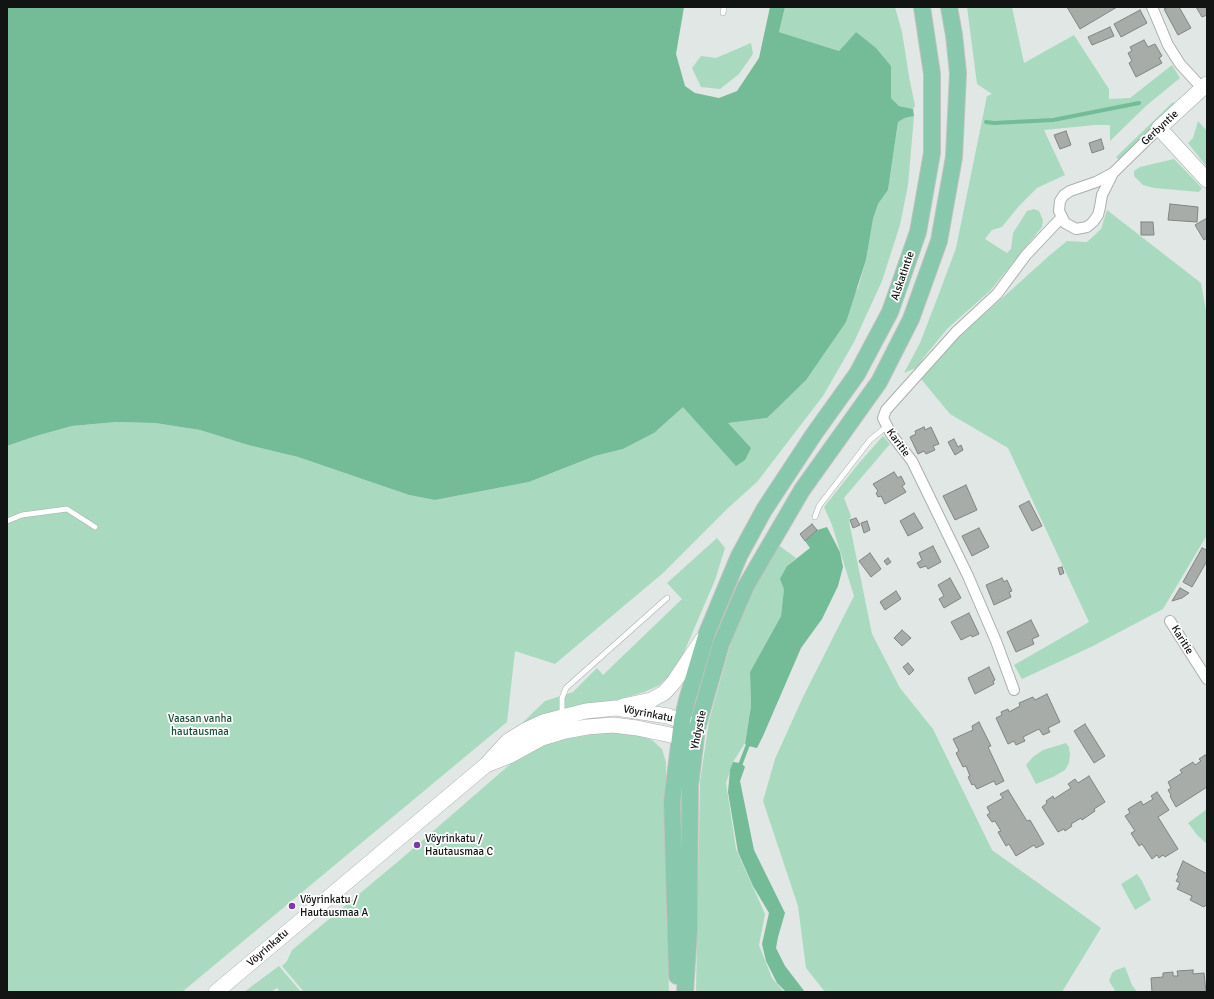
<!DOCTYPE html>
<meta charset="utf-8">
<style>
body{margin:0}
#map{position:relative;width:1214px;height:999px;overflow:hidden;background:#e1e7e4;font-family:Signika,sans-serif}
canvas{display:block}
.frame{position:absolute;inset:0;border:8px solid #121413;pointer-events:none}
</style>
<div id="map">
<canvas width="1214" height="999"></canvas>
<div class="frame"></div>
</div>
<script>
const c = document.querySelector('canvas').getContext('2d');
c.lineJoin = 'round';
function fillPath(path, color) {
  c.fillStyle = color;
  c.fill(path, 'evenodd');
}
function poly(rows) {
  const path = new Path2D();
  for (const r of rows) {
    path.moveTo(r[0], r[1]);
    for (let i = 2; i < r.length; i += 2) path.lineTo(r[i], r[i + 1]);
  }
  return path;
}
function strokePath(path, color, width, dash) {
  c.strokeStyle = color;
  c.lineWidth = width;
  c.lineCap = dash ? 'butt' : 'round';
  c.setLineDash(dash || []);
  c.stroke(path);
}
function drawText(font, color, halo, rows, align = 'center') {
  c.font = font + ' Signika,sans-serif';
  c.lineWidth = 3.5;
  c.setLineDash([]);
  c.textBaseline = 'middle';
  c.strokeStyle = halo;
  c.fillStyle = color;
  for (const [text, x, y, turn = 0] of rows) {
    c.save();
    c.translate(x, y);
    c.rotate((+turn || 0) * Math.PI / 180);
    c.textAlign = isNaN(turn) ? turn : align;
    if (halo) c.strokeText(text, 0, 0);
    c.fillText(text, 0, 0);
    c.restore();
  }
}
const green = poly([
 [785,7,895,7,902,32,909,76,915,106,913,109,899,106,891,98,891,66,856,32,839,51,779,32],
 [967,7,1012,7,1024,63,1074,35,1109,89,1109,99,1130,98,1172,65,1180,78,1147,105,1110,141,1110,125,1095,125,1044,130,1065,175,1037,188,1019,206,1002,227,992,230,985,239,1007,253,1011,249,1013,233,1027,211,1034,209,1039,211,1043,220,1042,227,990,291,948,328,924,357,918,367,904,373,920,343,940,291,956,248,987,96,992,94,977,84],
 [751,43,753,54,739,74,720,89,701,87,692,68,701,56,716,58],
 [1173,102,1176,106,1119,160,1116,157],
 [914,116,908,185,900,225,882,281,854,342,823,396,757,482,728,508,663,573,555,664,515,651,507,722,182,992,7,992,7,446,36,436,72,426,116,422,155,423,200,430,248,445,298,457,409,495,435,500,529,482,595,456,623,449,654,433,683,406,728,423,767,418,858,288,866,260,873,219,878,204,888,190,898,122,905,118],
 [1198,121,1207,131,1207,167,1188,143,1193,138],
 [1174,159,1202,188,1199,192,1154,188,1143,185,1134,176,1134,171,1140,167],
 [1107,210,1201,283,1207,316,1207,535,1163,609,1093,646,1022,679,1014,665,1089,622,1008,448,950,414,921,379,959,337,1050,255,1067,241,1087,242,1101,229],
 [883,436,890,444,844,498,851,516,849,521,872,634,900,688,933,729,992,850,1101,928,1062,992,825,992,806,968,798,906,763,801,775,759,803,697,854,596,832,525,824,507,859,463],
 [717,538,725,548,715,580,679,664,668,677,658,686,644,692,617,700,582,706,516,729,545,701,573,692,597,668,603,675,682,599,667,583],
 [777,544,796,558,787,566,781,616,750,672,751,706,745,743,733,762,726,783,736,849,765,914,759,945,772,978,784,992,696,992,700,782,709,721,731,642,757,577],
 [609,730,635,734,652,740,662,749,666,762,666,902,669,992,304,992,282,966,287,961,292,950,401,859,515,760,537,746,568,736],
 [1066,743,1069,747,1070,754,1069,763,1065,770,1053,777,1036,784,1026,765,1033,757,1043,750],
 [1207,809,1207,844,1198,836,1188,823],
 [1137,874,1142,881,1151,900,1135,910,1121,884],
 [279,966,301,992,280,992,277,988,271,992,244,992],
 [1125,967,1132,985,1137,992,1116,992,1109,981,1112,973,1116,970]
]);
const water = poly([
 [7,7,684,7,676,54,685,86,695,93,719,98,737,91,759,58,770,7,785,7,779,32,839,51,856,32,876,48,891,66,891,98,899,106,913,109,914,116,905,118,898,122,888,190,878,204,873,219,866,260,846,322,806,380,767,418,728,423,751,448,745,460,736,466,683,407,654,433,623,449,595,456,529,482,435,500,409,495,298,457,248,445,200,430,155,423,116,422,72,426,36,436,7,446],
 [827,527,840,552,843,567,838,586,822,619,801,648,763,736,757,748,748,746,745,744,751,706,750,672,781,616,784,589,780,579,787,566,810,548,805,541,817,530],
 [733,762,741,763,745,767,740,781,754,850,785,913,778,937,776,948,785,966,805,992,786,992,777,983,766,961,762,944,769,913,753,886,738,852,728,792,730,770]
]);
const stream = poly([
 [986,122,994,123,1053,120,1139,103],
 [739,768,749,742]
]);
const building = poly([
 [1067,7,1117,7,1080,29,1067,7],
 [1169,7,1179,7,1191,28,1178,35,1164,9,1169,7],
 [1196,7,1207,7,1207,15,1202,17,1196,7],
 [1140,10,1147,23,1121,37,1114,24,1140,10],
 [1110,27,1114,36,1092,45,1088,37,1110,27],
 [1144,40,1148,47,1155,44,1162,56,1159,58,1162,63,1136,77,1129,63,1132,61,1128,53,1132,51,1130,47,1144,40],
 [1066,131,1071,145,1060,149,1054,135,1066,131],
 [1101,139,1104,149,1092,153,1089,143,1101,139],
 [1170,204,1198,207,1197,222,1168,220,1170,204],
 [1207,218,1207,238,1204,240,1195,225,1207,218],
 [1141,222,1153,222,1154,235,1141,235,1141,222],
 [924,427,925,430,931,427,939,444,933,446,935,450,926,454,924,451,918,454,910,437,916,434,915,431,924,427],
 [954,439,958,447,961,445,963,450,955,455,948,442,954,439],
 [894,472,898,478,901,476,905,484,902,486,906,492,885,504,881,496,878,497,876,493,878,491,873,484,894,472],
 [966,485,977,510,955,520,943,496,966,485],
 [1029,501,1042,526,1032,531,1019,506,1029,501],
 [914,513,923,528,908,536,900,521,914,513],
 [856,518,860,525,853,528,850,520,856,518],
 [867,521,870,530,864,533,861,523,867,521],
 [812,524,817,530,805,541,800,534,812,524],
 [979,528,989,547,972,556,962,536,979,528],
 [933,546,941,562,928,569,926,566,920,568,917,563,922,560,919,553,933,546],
 [1202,548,1207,550,1207,561,1192,587,1183,582,1202,548],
 [870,553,881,569,871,577,859,561,870,553],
 [888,558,891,562,887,565,884,561,888,558],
 [1062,567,1064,573,1060,575,1058,568,1062,567],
 [950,578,961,598,944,608,939,599,944,596,938,585,950,578],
 [1002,578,1004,582,1007,580,1012,591,1009,592,1011,597,994,605,986,585,1002,578],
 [1180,588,1189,593,1182,598,1172,601,1180,588],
 [896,591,901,599,885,610,880,602,896,591],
 [969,613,979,634,972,637,971,635,961,640,951,622,969,613],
 [1031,620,1039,636,1032,639,1034,644,1016,652,1007,632,1031,620],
 [902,630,911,638,902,646,894,638,902,630],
 [908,663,914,670,909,675,903,667,908,663],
 [989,667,995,680,993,681,994,684,975,694,968,678,989,667],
 [1047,694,1060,722,1048,728,1050,732,1043,735,1039,729,1023,737,1025,741,1016,745,1014,741,1008,744,996,718,1002,715,1001,712,1008,709,1009,712,1020,706,1019,703,1033,697,1035,700,1047,694],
 [979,722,991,746,988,747,1004,781,996,785,994,781,977,789,974,784,972,785,968,777,970,776,966,766,963,767,956,753,959,751,953,739,973,730,972,726,979,722],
 [1085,724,1105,756,1094,763,1074,731,1085,724],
 [1205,755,1207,757,1207,787,1176,807,1170,796,1171,795,1168,790,1171,788,1168,782,1182,773,1180,770,1193,762,1195,765,1201,761,1199,759,1205,755],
 [1089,776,1105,802,1094,809,1095,811,1082,820,1081,818,1071,824,1072,826,1065,831,1064,829,1058,832,1042,807,1047,803,1046,801,1053,796,1054,799,1071,788,1068,784,1075,779,1078,783,1089,776],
 [1008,790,1027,821,1030,820,1044,844,1036,848,1034,845,1016,856,1009,844,1006,846,998,832,1001,831,995,821,992,822,987,815,990,813,987,807,1003,798,1000,794,1008,790],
 [1157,792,1169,810,1158,817,1178,849,1165,857,1163,855,1159,858,1157,855,1152,859,1142,844,1139,846,1131,833,1135,831,1125,816,1130,813,1128,809,1141,801,1143,805,1153,799,1151,796,1157,792],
 [1183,861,1207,874,1207,904,1204,907,1190,900,1192,896,1177,889,1180,883,1176,881,1179,876,1177,875,1183,861],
 [1193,970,1193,974,1204,973,1206,992,1152,992,1151,978,1163,977,1163,973,1173,972,1173,976,1178,976,1177,971,1193,970]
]);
const lane = poly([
 [723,13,724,7],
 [815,517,819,506,870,440,886,427],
 [7,521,22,515,67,509,95,527],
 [562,714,562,698,566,688,667,598]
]);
const street = poly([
 [1152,7,1168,45,1180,64,1202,88],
 [1113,173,1096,182,1070,191,1064,195,1060,201,1059,211,1065,223,1076,229,1087,227,1093,222,1098,215,1100,207,1102,195,1113,173,1159,128],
 [1170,621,1207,679],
 [1014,690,996,641,968,576,912,461,891,434,883,418,886,410,956,332,997,294,1026,255,1061,218]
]);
const secondary = poly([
 [1207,84,1159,128,1207,180],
 [623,706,651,700,664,693,674,682,702,640],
 [216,992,486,765,508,741,524,731,543,722,562,717,586,711,616,708,668,716,692,725,697,728,689,737,680,737,637,728,613,725,587,727,565,731,542,738,511,755,486,765]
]);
const primary = poly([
 [677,976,672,802,682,721,687,700,707,633,739,556,764,510,814,434,857,374,890,312,918,232,932,153,932,74,922,7],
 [685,992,689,930,690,786,697,728,721,644,746,586,802,490,879,382,911,319,939,241,954,157,958,73,954,35,949,7]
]);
const markers = [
 [417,845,4,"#8137a9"],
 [292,906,4,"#8137a9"]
];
const streetNames = [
 ["Gerbyntie",1160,128,-43],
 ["Alskatintie",903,276,-71],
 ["Karitie",898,443,54],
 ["Karitie",1182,640,58],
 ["Vöyrinkatu",648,714,11],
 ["Yhdystie",699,730,-78],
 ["Vöyrinkatu",268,948,-41]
];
const parkNames = [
 ["Vaasan vanha",200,719],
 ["hautausmaa",200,732]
];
const poiNames = [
 ["Vöyrinkatu /",425,839],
 ["Hautausmaa C",425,852],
 ["Vöyrinkatu /",300,900],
 ["Hautausmaa A",300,913]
];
fillPath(green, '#a9dac0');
fillPath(water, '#74bb97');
strokePath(stream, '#74bb97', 4);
fillPath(building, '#a7aca9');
strokePath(building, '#808482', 1);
strokePath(lane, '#aaafad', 6);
strokePath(street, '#aaafad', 12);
strokePath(secondary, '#aaafad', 16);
strokePath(primary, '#c1c2c2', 18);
strokePath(lane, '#fff', 5);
strokePath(street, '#fff', 10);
strokePath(secondary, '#fff', 15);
strokePath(primary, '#88c8ac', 16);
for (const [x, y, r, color] of markers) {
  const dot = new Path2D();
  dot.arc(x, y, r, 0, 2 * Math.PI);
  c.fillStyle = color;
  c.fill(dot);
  strokePath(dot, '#fff', 1.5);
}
drawText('11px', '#121413', '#fff', streetNames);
drawText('11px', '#195038', '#fff', parkNames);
drawText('11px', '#121413', '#fff', poiNames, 'left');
</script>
